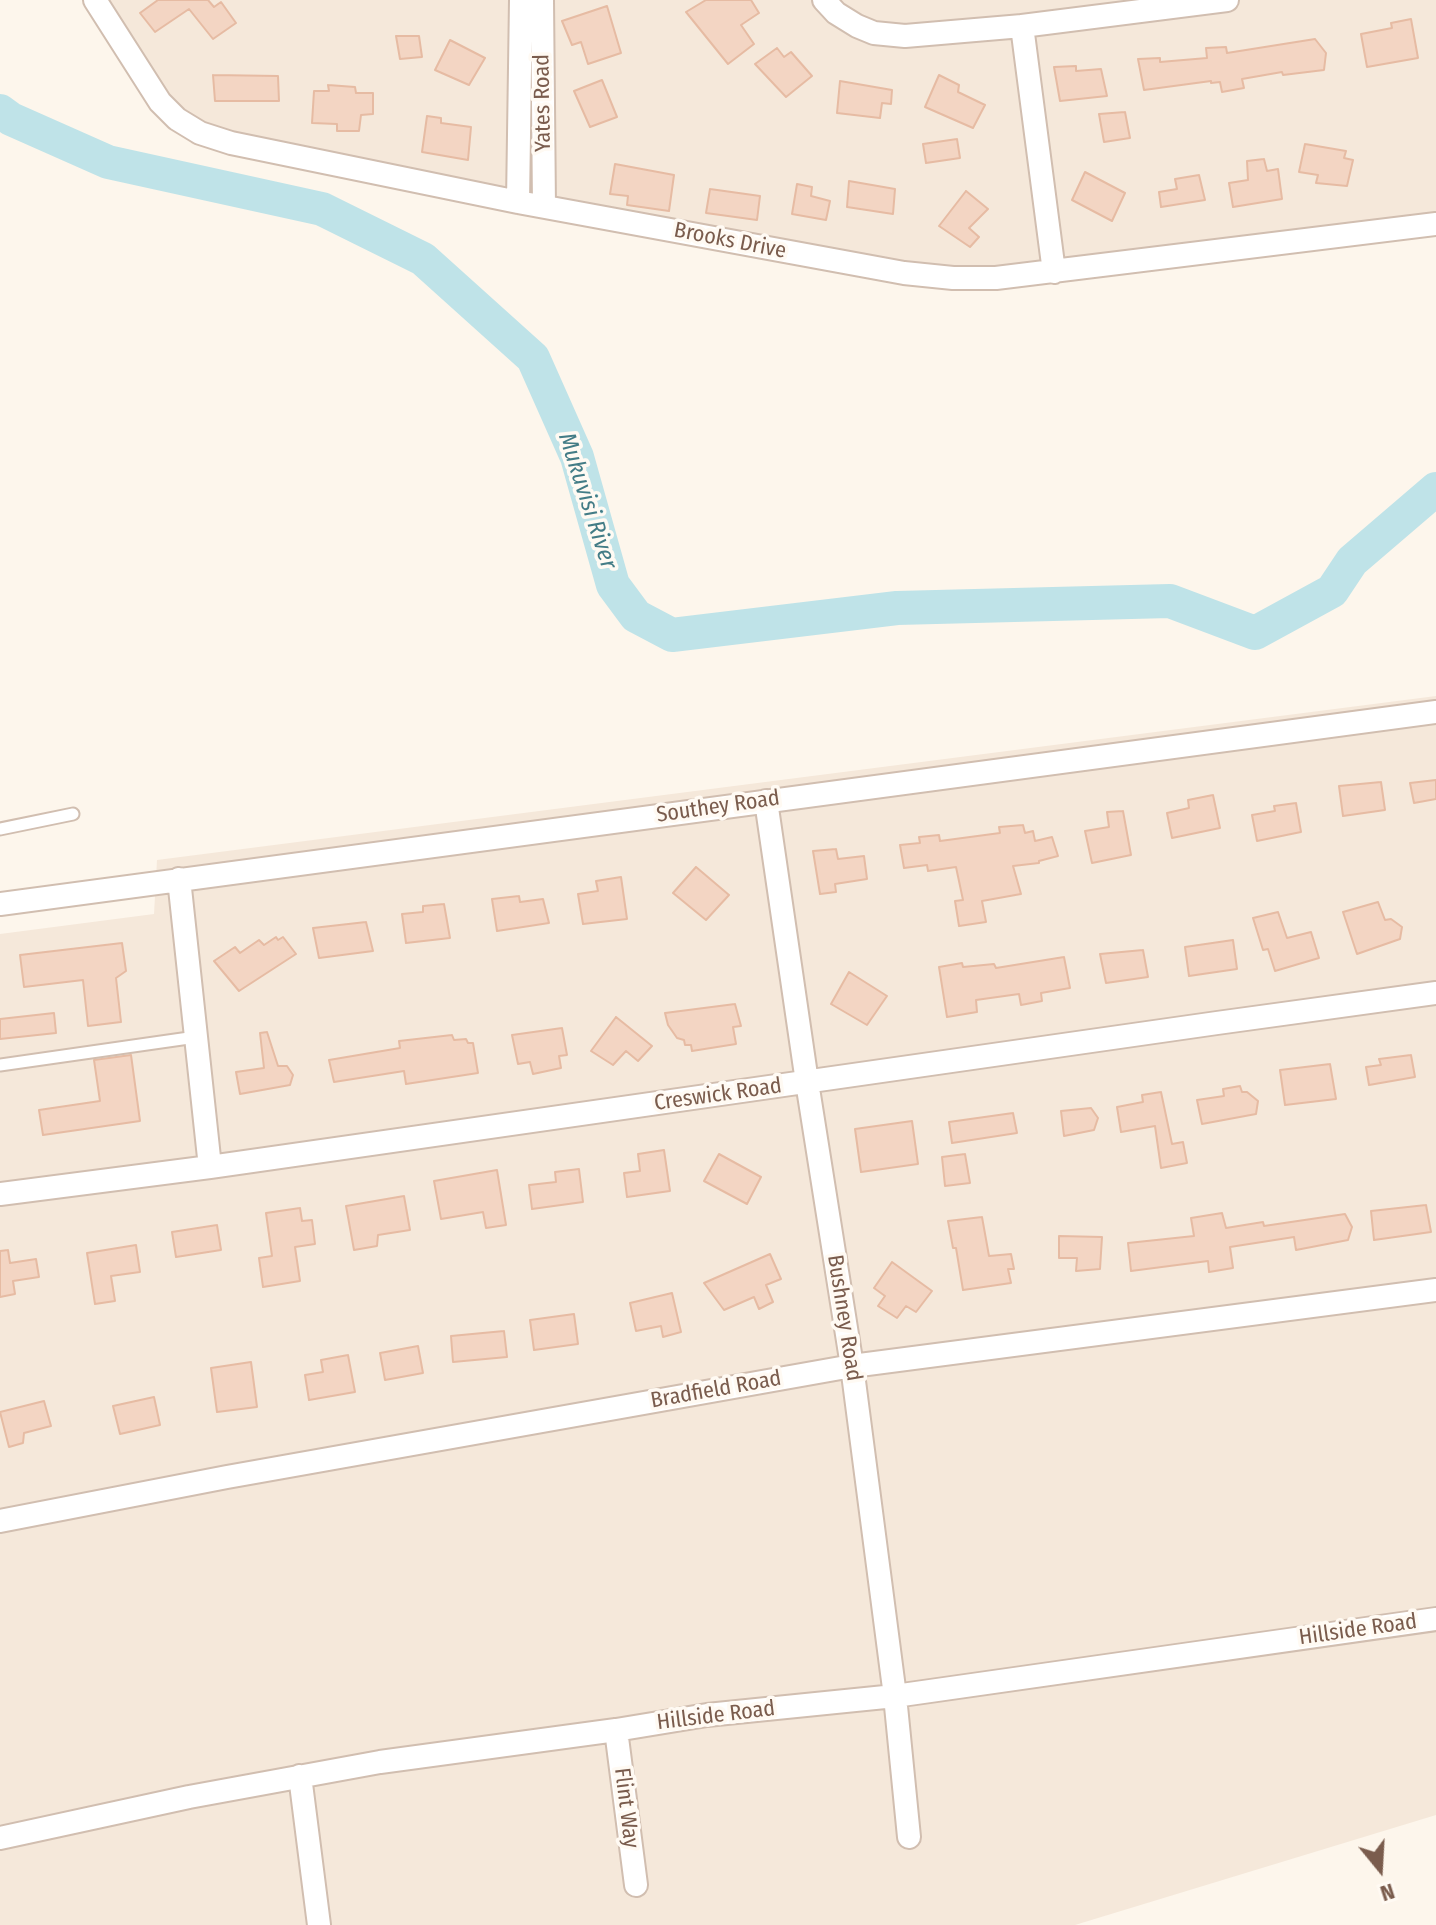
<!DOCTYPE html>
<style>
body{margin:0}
#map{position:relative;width:1436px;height:1925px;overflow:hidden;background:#fdf6ec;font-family:"Fira Sans Condensed",sans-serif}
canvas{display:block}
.north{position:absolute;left:1340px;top:1829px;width:80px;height:80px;-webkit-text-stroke:6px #fffaf3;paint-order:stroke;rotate:162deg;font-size:22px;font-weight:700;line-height:32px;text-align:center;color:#7a5c4d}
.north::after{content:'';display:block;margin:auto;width:28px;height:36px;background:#7a5c4d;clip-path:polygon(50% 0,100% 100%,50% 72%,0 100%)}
</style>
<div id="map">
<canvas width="1436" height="1925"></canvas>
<div class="north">N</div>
</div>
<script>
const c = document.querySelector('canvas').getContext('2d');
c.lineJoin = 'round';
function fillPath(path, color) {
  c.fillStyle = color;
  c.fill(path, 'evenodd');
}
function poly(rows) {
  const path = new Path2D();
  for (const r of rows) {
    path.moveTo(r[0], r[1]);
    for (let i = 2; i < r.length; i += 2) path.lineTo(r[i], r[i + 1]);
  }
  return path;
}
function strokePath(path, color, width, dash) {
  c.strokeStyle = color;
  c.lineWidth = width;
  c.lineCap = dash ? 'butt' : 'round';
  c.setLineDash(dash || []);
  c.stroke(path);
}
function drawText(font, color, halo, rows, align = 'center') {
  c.font = font + ' "Fira Sans Condensed",sans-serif';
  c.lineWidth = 7;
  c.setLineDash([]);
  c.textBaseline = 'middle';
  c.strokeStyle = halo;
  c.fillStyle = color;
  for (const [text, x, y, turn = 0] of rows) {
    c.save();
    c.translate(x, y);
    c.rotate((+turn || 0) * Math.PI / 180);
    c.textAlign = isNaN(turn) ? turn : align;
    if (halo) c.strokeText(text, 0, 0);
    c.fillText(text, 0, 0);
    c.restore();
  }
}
const residential = poly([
 [86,0,1436,0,1436,227,963,280,192,144],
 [1436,696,1436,1815,1075,1925,0,1925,0,934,154,914,157,860]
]);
const river = poly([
 [0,111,11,119,108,162,322,209,423,259,533,358,577,457,613,585,636,616,672,635,897,608,1170,601,1255,633,1332,591,1352,561,1436,489]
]);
const building = poly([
 [158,0,208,0,214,7,221,2,236,23,213,39,189,9,155,32,140,13,158,0],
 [706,0,751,0,759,13,741,25,754,44,728,64,686,12,706,0],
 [607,6,621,53,588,64,581,42,572,45,562,21,607,6],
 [1411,19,1418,58,1367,67,1361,34,1392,28,1391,23,1411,19],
 [396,36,419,36,422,57,400,59,396,36],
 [1315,39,1326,53,1324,70,1283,75,1282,72,1242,79,1244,88,1222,92,1220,82,1211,83,1211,81,1144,90,1138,59,1160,58,1160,62,1207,58,1206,48,1226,47,1227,53,1315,39],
 [450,40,485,58,469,85,435,70,450,40],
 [777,48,784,57,791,52,812,76,786,97,755,64,777,48],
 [1076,66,1076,71,1101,69,1107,96,1060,101,1054,67,1076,66],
 [213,75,278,76,279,101,215,101,213,75],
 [939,75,959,85,958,92,985,105,973,128,925,107,939,75],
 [602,80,617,117,590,127,574,91,602,80],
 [840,81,892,90,891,104,882,103,880,118,837,113,840,81],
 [328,85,355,87,356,93,373,93,373,114,361,115,359,131,337,131,337,124,312,123,314,91,329,91,328,85],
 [1125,112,1130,138,1104,142,1099,114,1125,112],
 [427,116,441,118,441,123,471,127,468,160,422,152,427,116],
 [957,139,960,158,926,163,923,144,957,139],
 [1305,144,1346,151,1344,158,1353,160,1347,186,1316,183,1318,175,1299,172,1305,144],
 [1264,159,1267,171,1278,169,1282,199,1233,207,1229,183,1248,180,1247,161,1264,159],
 [615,164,674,175,669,211,627,205,628,196,610,194,615,164],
 [1085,172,1125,193,1112,221,1072,200,1085,172],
 [1199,175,1205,200,1161,207,1159,192,1177,189,1175,179,1199,175],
 [849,181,895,189,893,214,847,207,849,181],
 [797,184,812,187,811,196,830,201,826,220,792,214,797,184],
 [710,189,760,196,757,220,706,213,710,189],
 [966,191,988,209,969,228,979,237,970,247,939,226,966,191],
 [1436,780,1436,799,1414,803,1410,783,1436,780],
 [1381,782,1385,810,1343,816,1339,786,1381,782],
 [1213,795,1220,828,1172,838,1167,813,1189,808,1188,800,1213,795],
 [1296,803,1301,832,1257,841,1252,815,1275,811,1274,806,1296,803],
 [1123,811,1131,855,1092,863,1085,831,1109,827,1107,812,1123,811],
 [1023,825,1025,833,1033,831,1035,841,1052,837,1058,856,1039,861,1039,863,1013,866,1021,894,982,901,986,922,959,926,955,901,963,900,956,867,928,871,927,865,904,868,900,845,920,843,919,837,939,835,940,841,1000,833,999,827,1023,825],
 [836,849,838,859,864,856,867,879,835,884,836,892,820,894,813,851,836,849],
 [696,867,729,895,706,920,673,893,696,867],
 [621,877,627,919,583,924,578,894,598,891,596,881,621,877],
 [519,896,520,902,543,899,549,923,497,931,492,899,519,896],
 [1378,902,1385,920,1391,919,1402,927,1400,939,1357,954,1343,912,1378,902],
 [444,904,450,938,406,943,402,914,423,912,423,906,444,904],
 [1278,912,1287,938,1311,932,1319,958,1275,971,1268,949,1263,950,1253,918,1278,912],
 [366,922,373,951,319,958,313,928,366,922],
 [276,937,278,940,283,937,296,954,239,991,214,961,235,947,240,953,259,940,264,945,276,937],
 [1233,940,1237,969,1189,976,1185,947,1233,940],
 [122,943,126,971,116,978,121,1022,88,1026,83,980,24,987,20,955,122,943],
 [1143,950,1148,977,1106,983,1100,954,1143,950],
 [1064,957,1070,988,1041,993,1042,1001,1021,1005,1019,994,976,1000,977,1012,947,1017,939,967,962,963,963,967,994,964,996,968,1064,957],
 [849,972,887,996,867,1025,831,1004,849,972],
 [735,1004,741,1026,733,1027,736,1044,692,1051,691,1045,685,1045,684,1040,677,1038,668,1025,665,1013,735,1004],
 [54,1013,56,1033,0,1039,0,1019,54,1013],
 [616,1017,652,1046,638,1061,626,1051,613,1065,591,1051,616,1017],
 [562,1028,567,1055,559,1056,561,1068,533,1074,530,1062,518,1064,512,1035,562,1028],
 [267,1032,278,1066,287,1066,293,1075,290,1085,240,1094,236,1072,264,1068,260,1033,267,1032],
 [452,1035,454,1040,466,1039,468,1043,473,1043,478,1073,406,1084,404,1071,334,1082,329,1060,400,1048,399,1041,452,1035],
 [131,1055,140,1121,43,1135,39,1110,100,1101,94,1060,131,1055],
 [1411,1055,1415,1077,1369,1085,1366,1067,1381,1065,1379,1059,1411,1055],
 [1330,1064,1336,1099,1285,1105,1280,1070,1330,1064],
 [1240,1086,1242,1092,1247,1092,1258,1101,1256,1114,1202,1124,1197,1100,1224,1096,1223,1089,1240,1086],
 [1161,1092,1172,1144,1183,1142,1187,1163,1161,1168,1155,1126,1121,1132,1117,1107,1143,1102,1142,1095,1161,1092],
 [1091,1108,1098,1118,1094,1130,1064,1136,1061,1111,1091,1108],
 [1013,1113,1017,1133,952,1143,949,1122,1013,1113],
 [912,1121,918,1164,861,1172,855,1129,912,1121],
 [664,1150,670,1191,627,1197,624,1173,640,1171,638,1154,664,1150],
 [719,1154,761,1177,747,1204,704,1181,719,1154],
 [965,1154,970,1183,945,1186,942,1157,965,1154],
 [579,1169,583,1202,532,1209,529,1185,556,1182,555,1172,579,1169],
 [497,1170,506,1225,486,1228,483,1212,441,1219,434,1181,497,1170],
 [404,1196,410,1230,378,1235,377,1246,354,1250,346,1206,404,1196],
 [1426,1205,1431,1232,1374,1240,1371,1211,1426,1205],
 [300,1208,302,1221,312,1220,315,1244,295,1247,300,1281,263,1287,259,1258,272,1256,266,1213,300,1208],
 [1222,1213,1226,1228,1263,1222,1264,1226,1345,1214,1352,1227,1348,1240,1296,1250,1294,1237,1230,1247,1233,1268,1209,1272,1208,1261,1131,1271,1128,1243,1194,1236,1191,1218,1222,1213],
 [982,1217,989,1256,1011,1254,1014,1269,1008,1269,1011,1283,963,1290,956,1248,953,1248,948,1221,982,1217],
 [217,1225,221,1250,176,1257,172,1232,217,1225],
 [1059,1236,1102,1237,1100,1269,1076,1271,1077,1258,1059,1258,1059,1236],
 [136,1245,140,1272,111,1276,115,1301,95,1304,87,1253,136,1245],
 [8,1250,10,1263,36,1259,39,1277,13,1281,15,1294,0,1297,0,1251,8,1250],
 [770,1254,781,1279,766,1285,773,1302,759,1309,754,1297,724,1310,704,1283,770,1254],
 [892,1262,932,1291,916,1312,906,1306,897,1318,878,1306,885,1296,874,1288,892,1262],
 [672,1293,681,1332,663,1337,661,1326,636,1331,630,1303,672,1293],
 [574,1314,578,1344,534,1350,530,1320,574,1314],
 [504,1331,507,1357,453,1362,451,1336,504,1331],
 [418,1346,423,1373,385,1380,380,1353,418,1346],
 [348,1355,355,1392,309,1400,305,1375,323,1372,321,1360,348,1355],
 [251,1362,257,1407,217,1412,211,1368,251,1362],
 [154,1397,160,1425,120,1434,113,1406,154,1397],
 [44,1401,51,1426,24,1433,23,1443,9,1447,0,1412,44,1401]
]);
const lane = poly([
 [0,829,73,814],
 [0,1065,196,1037]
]);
const street = poly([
 [95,0,160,102,177,119,200,133,231,143,518,202,904,273,953,278,996,278,1436,224],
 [542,0,544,206],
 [824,0,836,13,857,26,874,33,905,36,1022,26,1227,0],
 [1022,26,1054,272],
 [518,202,521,0],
 [766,801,807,1082,852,1366,895,1696,909,1837],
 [179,879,210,1167],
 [0,904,1436,712],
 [0,1194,210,1167,1217,1023,1436,993],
 [0,1521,227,1477,852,1366,1436,1290],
 [616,1730,636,1885],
 [300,1776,319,1925],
 [0,1838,189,1797,380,1762,616,1730,707,1715,895,1696,1436,1619]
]);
const streetNames = [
 ["Yates Road",543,103,-91],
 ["Brooks Drive",730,241,11],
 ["Southey Road",718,807,-8],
 ["Creswick Road",718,1095,-8],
 ["Bushney Road",844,1318,81],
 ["Bradfield Road",716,1390,-10],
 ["Hillside Road",1358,1630,-8],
 ["Hillside Road",716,1716,-7],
 ["Flint Way",626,1808,83]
];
const waterNames = [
 ["Mukuvisi River",587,501,72]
];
fillPath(residential, '#f5e8da');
strokePath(river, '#bfe3e8', 34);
fillPath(building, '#f3d5c3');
strokePath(building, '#e6bba3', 2);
strokePath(lane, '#d1beb0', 15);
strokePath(street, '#d1beb0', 26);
strokePath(lane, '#fff', 11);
strokePath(street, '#fff', 22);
drawText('22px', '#7a5c4d', '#fffaf3', streetNames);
drawText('italic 24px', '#437c86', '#fffaf3', waterNames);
</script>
